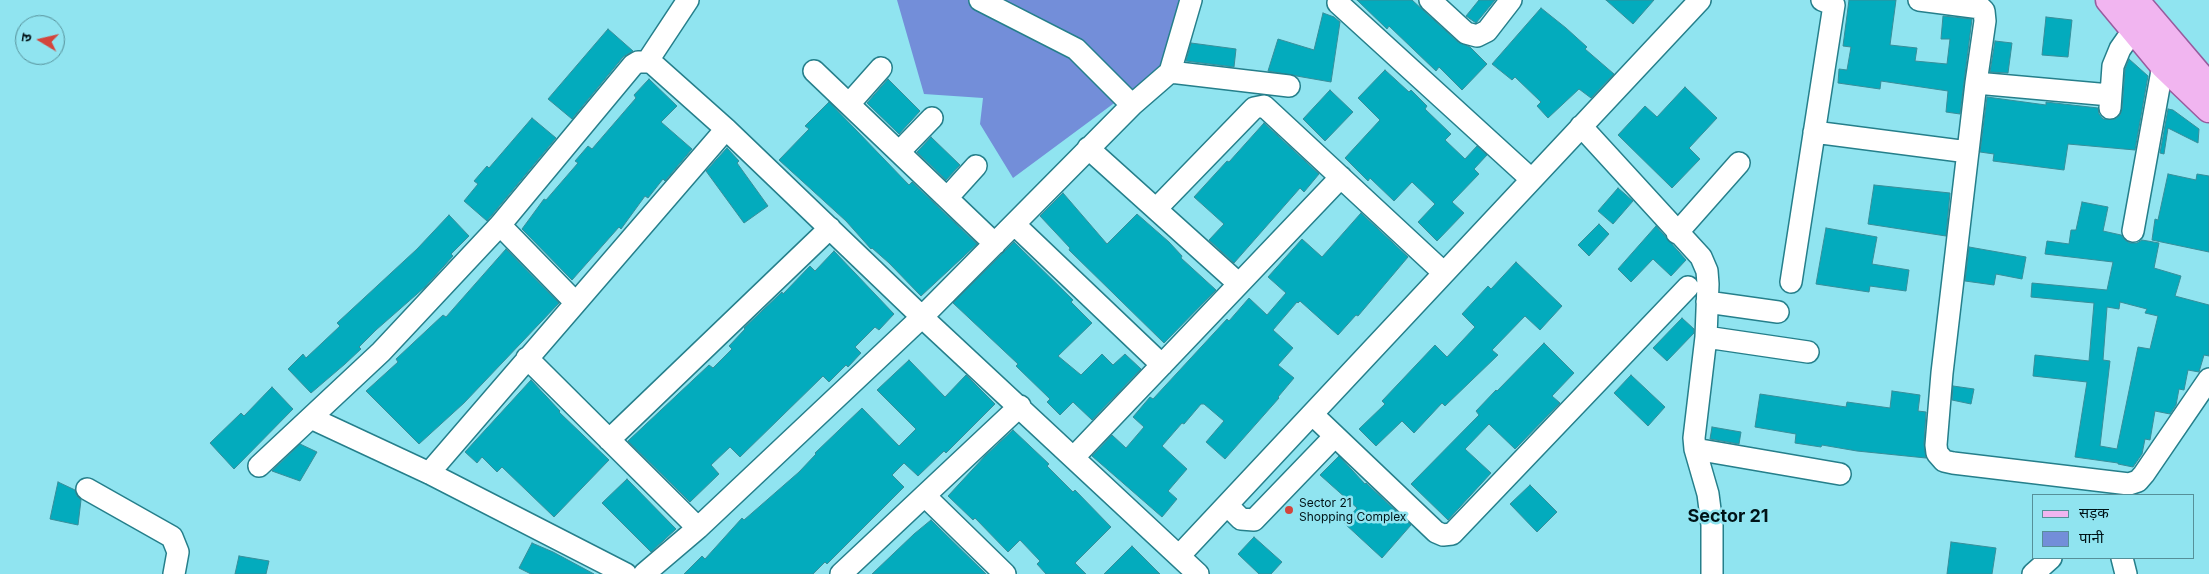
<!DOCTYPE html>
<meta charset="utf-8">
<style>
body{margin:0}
#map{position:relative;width:2209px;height:574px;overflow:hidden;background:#90e4f0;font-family:Inter,"Noto Sans Devanagari",sans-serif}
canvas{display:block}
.legend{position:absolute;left:2032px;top:494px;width:162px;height:65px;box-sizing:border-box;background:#90e4f0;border:1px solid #569099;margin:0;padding:6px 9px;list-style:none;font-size:15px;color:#001317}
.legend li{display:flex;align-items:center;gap:10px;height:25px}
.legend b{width:25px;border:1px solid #569099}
.north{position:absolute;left:15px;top:15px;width:50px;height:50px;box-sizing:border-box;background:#90e4f0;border:1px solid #569099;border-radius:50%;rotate:279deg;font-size:14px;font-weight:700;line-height:20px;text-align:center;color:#001317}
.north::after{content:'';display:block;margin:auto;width:18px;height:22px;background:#d3453c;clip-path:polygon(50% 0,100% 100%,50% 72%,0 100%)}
</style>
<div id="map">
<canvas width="2209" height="574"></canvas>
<ul class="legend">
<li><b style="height:6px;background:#f1b5f0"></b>सड़क</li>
<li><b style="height:14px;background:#738ed9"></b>पानी</li>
</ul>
<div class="north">उ</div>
</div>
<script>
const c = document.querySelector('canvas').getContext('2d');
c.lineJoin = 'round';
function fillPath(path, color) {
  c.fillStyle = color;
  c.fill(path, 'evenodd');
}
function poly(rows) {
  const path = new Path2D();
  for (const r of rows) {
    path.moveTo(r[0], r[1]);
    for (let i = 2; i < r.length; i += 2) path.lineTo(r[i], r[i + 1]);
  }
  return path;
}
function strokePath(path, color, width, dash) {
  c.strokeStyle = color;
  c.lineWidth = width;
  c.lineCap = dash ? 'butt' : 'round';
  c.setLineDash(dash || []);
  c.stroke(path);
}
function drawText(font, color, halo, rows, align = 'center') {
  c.font = font + ' Inter,sans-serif';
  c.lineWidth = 5;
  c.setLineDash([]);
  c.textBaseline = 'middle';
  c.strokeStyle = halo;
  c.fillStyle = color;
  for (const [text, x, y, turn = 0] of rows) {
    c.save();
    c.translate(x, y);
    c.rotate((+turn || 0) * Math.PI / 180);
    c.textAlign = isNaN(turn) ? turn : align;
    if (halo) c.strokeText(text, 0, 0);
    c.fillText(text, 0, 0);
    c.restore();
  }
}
const water = poly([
 [897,0,1183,0,1167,64,1013,178,980,124,983,98,924,94]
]);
const building = poly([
 [1357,0,1412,0,1458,42,1470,47,1487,64,1462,90,1439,67,1436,71,1389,26,1387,29,1357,0],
 [1479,0,1495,0,1476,23,1466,16,1479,0],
 [1606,0,1654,0,1633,24,1606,0],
 [1849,0,1896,0,1890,45,1917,48,1915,61,1947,64,1950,39,1941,39,1943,16,1972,19,1960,114,1946,112,1948,91,1881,81,1880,89,1838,83,1839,69,1847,70,1851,47,1843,46,1849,0],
 [1541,8,1566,28,1587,47,1585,49,1614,74,1591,98,1579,89,1548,118,1537,106,1541,102,1515,77,1512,80,1492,64,1541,8],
 [1323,13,1334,17,1340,22,1331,82,1268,71,1278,39,1314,50,1323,13],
 [2046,17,2072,20,2068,57,2042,55,2046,17],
 [608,29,633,51,623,57,572,119,548,99,608,29],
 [1995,41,2012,43,2008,73,1990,72,1995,41],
 [1191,43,1236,49,1234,67,1186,61,1191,43],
 [2129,59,2148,76,2135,150,2068,144,2064,170,1993,161,1994,154,1980,152,1987,97,2046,105,2046,102,2098,108,2099,114,2103,119,2115,119,2120,115,2122,109,2125,69,2129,59],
 [1385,70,1409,92,1411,90,1427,106,1425,109,1451,134,1445,140,1465,159,1477,146,1487,155,1474,169,1479,174,1452,202,1464,213,1437,241,1418,222,1435,204,1412,182,1394,201,1370,178,1368,181,1345,158,1380,120,1358,98,1385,70],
 [649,79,677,106,661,122,692,149,665,181,663,179,648,198,645,196,621,229,619,227,572,280,522,229,544,199,546,200,578,163,575,161,588,146,592,149,636,98,634,95,649,79],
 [888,79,920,111,899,134,867,103,888,79],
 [1685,87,1717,118,1689,148,1700,159,1672,188,1618,135,1645,106,1657,117,1685,87],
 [1330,90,1353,112,1325,141,1303,119,1330,90],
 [829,102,909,185,912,182,977,244,921,296,889,263,872,248,871,249,846,221,779,160,809,129,805,126,829,102],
 [2168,109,2173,110,2199,129,2198,143,2168,128,2164,154,2160,153,2168,109],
 [532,118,556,138,487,221,464,201,478,184,474,181,487,166,489,168,532,118],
 [1264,123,1319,174,1304,192,1300,188,1234,263,1209,240,1224,224,1194,197,1227,161,1229,162,1264,123],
 [931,137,960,165,946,180,917,152,931,137],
 [727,148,739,161,737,163,768,206,744,223,706,171,727,148],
 [2168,174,2196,180,2197,174,2209,176,2209,252,2152,240,2155,219,2158,220,2168,174],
 [1874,185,1950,193,1946,236,1868,224,1874,185],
 [1618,188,1633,201,1613,224,1598,211,1618,188],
 [1063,193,1107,244,1137,214,1169,242,1182,256,1181,258,1216,290,1164,343,1069,250,1070,248,1040,216,1063,193],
 [2082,202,2108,207,2103,231,2121,235,2125,240,2130,243,2137,243,2142,240,2159,243,2154,268,2181,276,2175,296,2209,305,2209,356,2204,355,2199,372,2188,370,2184,390,2179,389,2176,405,2170,414,2155,411,2150,440,2145,439,2142,454,2133,467,2118,464,2118,463,2075,457,2087,382,2033,376,2035,355,2089,361,2094,303,2031,297,2032,283,2107,290,2113,262,2045,254,2047,241,2069,244,2071,230,2076,230,2082,202],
 [2120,302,2147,309,2145,313,2158,316,2150,349,2138,347,2117,449,2100,446,2110,361,2103,360,2107,307,2119,309,2120,302],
 [1361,213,1408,257,1358,316,1356,315,1338,335,1300,301,1298,303,1297,302,1273,330,1293,348,1278,365,1294,378,1278,397,1279,398,1225,459,1206,442,1224,421,1204,404,1201,404,1184,424,1182,423,1162,446,1187,469,1168,491,1177,499,1162,517,1092,456,1112,435,1126,448,1144,427,1133,417,1150,397,1153,399,1227,319,1229,321,1249,298,1267,315,1286,293,1268,277,1302,239,1322,257,1361,213],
 [449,215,469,236,451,254,453,256,425,287,376,330,359,347,361,349,345,364,311,393,288,369,303,354,306,358,322,343,340,326,337,323,417,249,449,215],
 [1599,224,1609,234,1589,256,1578,245,1599,224],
 [1656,226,1686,260,1671,276,1653,259,1631,282,1618,269,1656,226],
 [1826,228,1877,237,1872,264,1909,270,1906,291,1870,286,1869,292,1816,284,1826,228],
 [1014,242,1073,300,1071,302,1092,323,1058,356,1081,375,1102,354,1113,365,1125,354,1141,369,1092,420,1073,402,1060,415,1047,402,1050,399,1016,366,1018,364,953,303,1014,242],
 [1969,247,2026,257,2022,279,1996,274,1994,285,1965,281,1969,247],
 [506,249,559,303,464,403,419,444,366,391,398,362,396,359,443,315,446,317,506,249],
 [834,251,894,314,879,330,875,327,855,347,861,353,848,367,846,365,829,382,823,376,740,457,730,447,711,465,719,474,690,502,628,441,709,365,713,368,732,349,729,346,745,329,744,328,782,292,783,294,810,266,815,271,834,251],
 [1516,262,1562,306,1540,330,1525,316,1492,350,1498,355,1445,406,1442,403,1414,433,1402,421,1376,446,1359,429,1385,404,1382,401,1435,345,1447,357,1475,327,1462,314,1488,286,1491,289,1516,262],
 [1682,318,1694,329,1694,333,1667,361,1653,348,1682,318],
 [1544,343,1574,373,1552,396,1560,403,1515,449,1489,424,1465,449,1491,473,1448,520,1411,484,1479,415,1476,411,1496,390,1497,391,1544,343],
 [909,360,945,397,966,375,995,404,946,453,944,451,918,476,904,463,892,475,904,487,827,564,825,562,813,574,684,574,702,556,705,559,742,518,744,520,799,472,816,454,815,453,862,408,899,446,916,429,877,390,909,360],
 [1631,375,1665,407,1648,426,1614,393,1631,375],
 [531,380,560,411,559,412,609,460,554,517,502,467,497,472,482,457,477,463,465,452,531,380],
 [1953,386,1974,389,1971,404,1952,400,1953,386],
 [272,387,293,409,234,469,210,443,241,413,244,416,272,387],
 [1892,391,1920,395,1918,411,1926,412,1924,444,1926,458,1857,451,1822,445,1821,447,1795,443,1796,434,1755,427,1760,394,1846,407,1847,402,1890,408,1892,391],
 [1712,427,1741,432,1739,444,1710,439,1712,427],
 [1013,430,1049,464,1047,466,1073,492,1075,490,1111,527,1075,563,1086,574,1046,574,1037,564,1040,561,1020,540,1008,552,975,518,973,520,948,496,985,456,1013,430],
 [300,444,317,452,300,481,272,471,300,444],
 [1339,456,1365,484,1366,483,1411,525,1382,558,1344,523,1357,508,1320,475,1339,456],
 [627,479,676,529,651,552,602,503,627,479],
 [58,482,75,490,77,496,81,500,78,525,50,519,58,482],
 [1530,485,1557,512,1537,532,1510,504,1530,485],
 [931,520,986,574,872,574,914,534,931,520],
 [1254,537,1282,562,1271,574,1259,574,1238,554,1254,537],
 [1951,542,1996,548,1992,574,1947,574,1951,542],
 [532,543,553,552,594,574,531,574,519,568,532,543],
 [1132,546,1160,574,1104,574,1132,546],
 [239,556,269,561,266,574,235,574,239,556]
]);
const minor = poly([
 [980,0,1076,49,1132,105],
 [1430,0,1466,33,1477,36,1487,31,1511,0],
 [1919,0,1981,8,1984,11,1985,21,1976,83,1942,373,1936,445,1937,453,1944,461,1953,463,2129,484,2138,481,2144,474,2209,379],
 [1338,3,1531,179],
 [647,62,688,0],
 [814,71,995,244],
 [1170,72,1289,86],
 [1976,83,2110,95],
 [849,104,881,68],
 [2110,108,2113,66,2120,49,2127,39,2140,36],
 [1581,126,1701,257,1707,271,1708,284,1706,337,1694,438,1695,449,1708,494,1712,525,1712,574],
 [1814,132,1968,152],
 [1088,148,1239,284],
 [899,152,932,118],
 [947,198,976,166],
 [1156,209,1254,108,1264,106,1444,273],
 [1014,224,1162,365],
 [500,225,575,302],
 [2133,231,2163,65],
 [1677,233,1739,163],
 [1791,282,1834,5,1822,0],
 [1707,302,1778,312],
 [1706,337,1808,352],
 [527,358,698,528],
 [1312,414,1436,532,1443,535,1452,534,1688,287],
 [311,418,429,473,626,574],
 [609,440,830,228],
 [1695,449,1840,474],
 [1074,457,1341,177],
 [259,466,381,352,500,225,633,65,638,62,647,62,652,63,726,129,922,317,1198,574],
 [429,473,726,129],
 [87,489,172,537,178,552,174,574],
 [925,496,1005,574],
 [1227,505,1241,519,1254,520,1335,436],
 [1179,556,1700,0],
 [2122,558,2126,574],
 [644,574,698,528,922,317,1132,105,1170,72,1191,0],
 [841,574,1020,406],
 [2033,574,2051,558]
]);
const major = poly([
 [2109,0,2163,65,2209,109],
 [2135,0,2209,87]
]);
const markers = [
 [1289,510,5,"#d3453c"]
];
const poiNames = [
 ["Sector 21",1299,503],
 ["Shopping Complex",1299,517]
];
const districtNames = [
 ["Sector 21",1728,517]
];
fillPath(water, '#738ed9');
fillPath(building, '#03abbd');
strokePath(building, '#378e9a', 1);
strokePath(minor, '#257f8b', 24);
strokePath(major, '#975c9e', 29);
strokePath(minor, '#fff', 21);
strokePath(major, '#f1b5f0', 26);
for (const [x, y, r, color] of markers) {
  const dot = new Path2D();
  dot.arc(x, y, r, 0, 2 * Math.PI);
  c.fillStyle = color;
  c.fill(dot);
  strokePath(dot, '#90e4f0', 2);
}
drawText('12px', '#001317', '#90e4f0', poiNames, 'left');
drawText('bold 18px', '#001317', '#90e4f0', districtNames);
</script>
